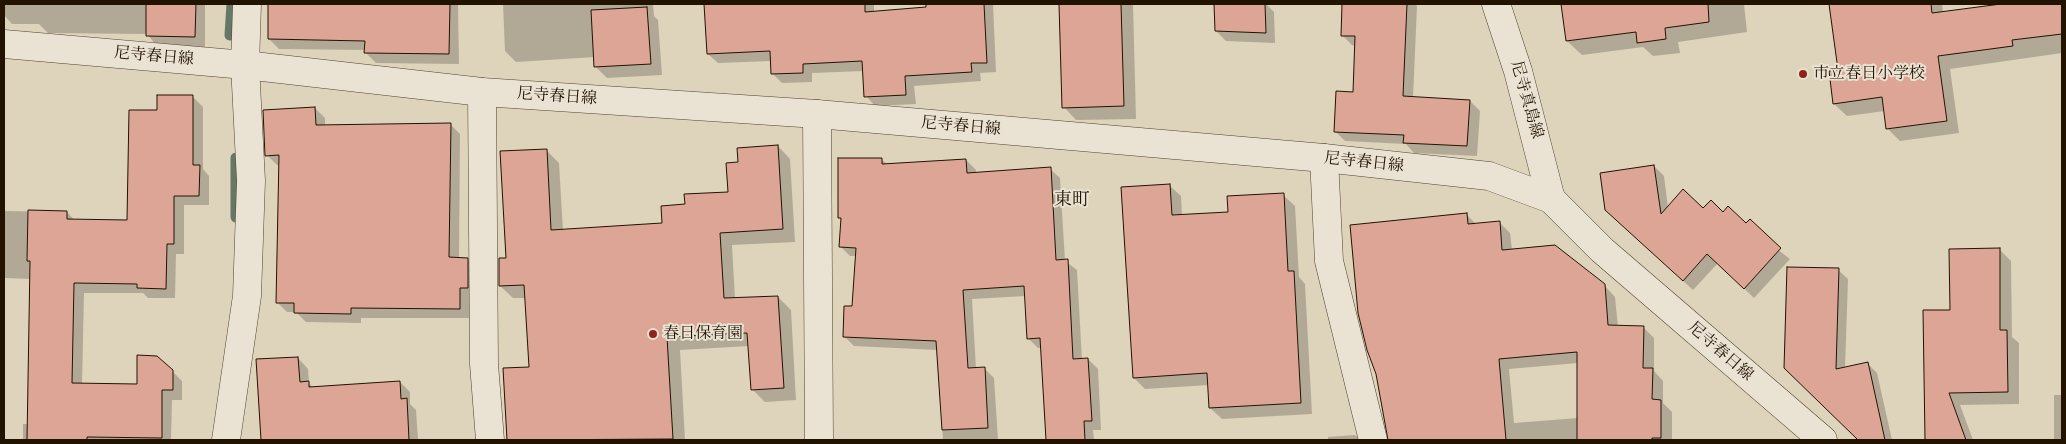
<!DOCTYPE html>
<meta charset="utf-8">
<style>
body{margin:0}
#map{position:relative;width:2066px;height:444px;overflow:hidden;background:#ded4bb;font-family:Cardo,serif}
canvas{display:block}
.frame{position:absolute;inset:0;border:5px solid #221200;pointer-events:none}
</style>
<div id="map">
<canvas width="2066" height="444"></canvas>
<div class="frame"></div>
</div>
<script>
const c = document.querySelector('canvas').getContext('2d');
c.lineJoin = 'round';
function fillPath(path, color) {
  c.fillStyle = color;
  c.fill(path, 'evenodd');
}
function poly(rows) {
  const path = new Path2D();
  for (const r of rows) {
    path.moveTo(r[0], r[1]);
    for (let i = 2; i < r.length; i += 2) path.lineTo(r[i], r[i + 1]);
  }
  return path;
}
function strokePath(path, color, width, dash) {
  c.strokeStyle = color;
  c.lineWidth = width;
  c.lineCap = dash ? 'butt' : 'round';
  c.setLineDash(dash || []);
  c.stroke(path);
}
function drawText(font, color, halo, rows, align = 'center') {
  c.font = font + ' Cardo,"Noto Serif JP",serif';
  c.lineWidth = 4;
  c.setLineDash([]);
  c.textBaseline = 'middle';
  c.strokeStyle = halo;
  c.fillStyle = color;
  for (const [text, x, y, turn = 0] of rows) {
    c.save();
    c.translate(x, y);
    c.rotate((+turn || 0) * Math.PI / 180);
    c.textAlign = isNaN(turn) ? turn : align;
    if (halo) c.strokeText(text, 0, 0);
    c.fillText(text, 0, 0);
    c.restore();
  }
}
const shadow = poly([
 [4,4,205,4,205,47,157,46,147,34,48,33,39,24,12,24,4,15],
 [269,4,458,4,459,64,376,63,366,53,366,50,279,49,269,39],
 [503,4,653,4,654,16,658,20,662,75,607,78,595,66,595,57,516,62,505,51],
 [706,4,874,4,874,12,927,8,927,4,993,4,996,72,980,73,981,81,914,86,916,104,875,106,866,96,864,71,812,73,812,82,782,83,773,74,772,61,718,63,708,54],
 [1061,4,1133,4,1136,119,1076,120,1064,107],
 [1215,4,1266,4,1274,12,1275,43,1226,41,1216,31],
 [1343,4,1415,4,1417,6,1413,98,1470,101,1480,111,1477,156,1414,153,1406,144,1345,141,1335,131,1354,93,1355,46,1352,45,1342,35],
 [1562,4,1744,4,1747,32,1678,42,1680,53,1653,56,1643,47,1582,55,1567,41],
 [1831,4,1942,4,1943,13,2010,4,2062,4,2062,53,1950,69,1959,133,1900,141,1887,128,1885,111,1847,116,1834,104,1840,71],
 [193,97,203,107,203,169,209,176,209,205,184,205,184,254,176,254,175,298,148,298,143,293,84,293,82,385,138,385,172,371,182,381,182,400,172,400,171,440,23,440,23,424,29,424,31,279,4,278,4,211,67,212,75,221,128,221,159,111],
 [315,108,325,118,325,126,450,124,460,134,459,259,467,259,477,269,477,297,470,298,469,318,361,318,361,323,306,322,296,312,287,312,277,302,280,165,277,165,267,155],
 [778,146,790,159,795,242,732,245,735,299,778,297,791,310,796,400,765,402,752,389,749,346,680,350,685,440,508,440,504,370,530,368,526,298,513,298,500,286,507,260,546,150,559,163,563,231,663,225,686,205,729,193,739,163],
 [881,159,887,164,966,160,976,170,976,174,1050,169,1060,178,1065,261,1077,270,1082,360,1088,359,1098,369,1101,430,1093,430,1094,440,1044,440,1048,440,1042,348,1038,348,1028,338,1026,296,972,299,976,369,985,369,994,378,998,440,943,440,937,350,854,346,844,336,853,308,857,256,850,256,840,246,842,220,839,217],
 [1654,166,1664,176,1668,208,1723,214,1746,225,1790,259,1754,298,1718,263,1693,290,1614,217],
 [1169,185,1181,196,1182,216,1229,213,1283,195,1295,206,1299,277,1305,284,1312,414,1222,419,1210,408,1209,385,1145,389,1134,378],
 [1467,215,1476,224,1499,222,1510,233,1512,250,1604,285,1615,297,1618,327,1643,327,1654,338,1654,371,1663,381,1663,403,1672,412,1672,440,1389,440,1377,374],
 [1578,363,1578,418,1514,423,1509,369],
 [1999,249,2011,261,2012,337,2019,343,2019,404,1960,405,1973,440,1926,440,1924,311,1951,311],
 [1838,270,1848,279,1845,368,1867,363,1877,373,1892,440,1860,440,1786,364],
 [298,358,308,369,309,383,313,388,400,382,410,392,410,404,416,410,418,440,262,440,257,360],
 [2054,395,2062,395,2062,440,2054,440],
 [1355,435,1360,440,1328,440,1328,437]
]);
const stream = poly([
 [230,35,232,4],
 [236,217,236,158]
]);
const building = poly([
 [146,4,196,4,195,37,146,36,146,4],
 [268,4,450,4,449,54,364,53,365,41,268,39,268,4],
 [704,4,865,4,865,12,926,7,926,4,984,4,987,63,971,63,972,72,905,76,906,95,864,97,862,61,803,64,803,73,771,74,770,51,707,54,704,4],
 [1059,4,1121,4,1124,106,1062,108,1059,4],
 [1214,4,1265,4,1266,33,1215,31,1214,4],
 [1342,4,1407,4,1403,96,1470,100,1467,146,1403,143,1404,135,1334,132,1336,91,1353,92,1355,36,1341,36,1342,4],
 [1561,4,1708,4,1709,22,1665,28,1666,39,1637,43,1636,32,1566,41,1561,4],
 [1829,4,1931,4,1932,13,2001,4,2062,4,2062,34,2012,40,2013,46,1938,56,1947,121,1886,129,1882,97,1833,104,1829,71,1838,70,1829,4],
 [647,7,651,64,594,67,591,10,647,7],
 [157,95,193,95,193,165,200,165,199,196,174,196,174,244,167,244,166,289,137,288,137,284,74,283,72,383,137,384,137,355,157,356,173,370,173,390,162,390,162,438,87,437,87,440,27,440,30,261,27,261,28,210,67,211,67,219,127,220,129,110,157,110,157,95],
 [315,107,316,125,451,123,449,257,468,258,468,288,460,288,460,309,351,308,351,314,294,313,294,303,276,303,279,155,265,156,263,110,315,107],
 [778,145,783,229,720,233,724,298,778,296,784,388,751,390,747,333,667,337,673,439,507,440,503,368,529,367,524,285,499,286,499,258,506,258,500,151,547,149,551,230,662,223,661,206,685,204,684,194,728,192,726,163,738,162,737,148,778,145],
 [838,158,882,158,882,164,966,159,967,173,1051,167,1056,260,1068,259,1073,359,1088,358,1092,421,1084,421,1085,440,1046,440,1040,338,1027,339,1024,286,963,290,968,368,985,367,988,428,942,430,936,341,843,337,844,306,852,306,856,248,839,247,841,218,838,218,838,158],
 [1654,165,1661,214,1683,189,1703,208,1711,200,1723,212,1728,206,1746,223,1750,219,1781,248,1744,289,1707,254,1683,281,1605,210,1600,173,1654,165],
 [1170,184,1172,215,1228,212,1227,196,1284,193,1288,271,1294,271,1301,403,1209,408,1207,373,1133,378,1121,187,1170,184],
 [1467,213,1468,224,1500,221,1502,250,1555,245,1605,284,1608,325,1644,326,1643,368,1653,368,1652,399,1661,400,1661,438,1652,438,1652,440,1577,440,1577,352,1499,359,1506,440,1388,440,1376,374,1367,350,1358,313,1350,225,1467,213],
 [2000,248,2000,330,2007,330,2008,392,1949,393,1966,440,1925,440,1923,310,1950,310,1949,249,2000,248],
 [1787,267,1839,268,1836,369,1868,362,1885,440,1858,440,1784,368,1787,267],
 [298,357,300,382,309,381,309,387,400,381,401,399,407,398,409,440,261,440,256,359,298,357]
]);
const minor = poly([
 [482,92,484,364,490,440],
 [817,114,819,440],
 [1324,158,1329,261,1373,440],
 [1551,199,1602,250,1823,440],
 [226,440,247,296,251,181,245,65,247,4]
]);
const tertiary = poly([
 [1496,4,1518,71,1551,199],
 [4,44,245,65,482,92,817,114,1324,158,1489,176,1551,199]
]);
const markers = [
 [1803,74,5,"#8f2418"],
 [653,334,5,"#8f2418"]
];
const streetNames = [
 ["尼寺春日線",154,57,5],
 ["尼寺春日線",557,97,4],
 ["尼寺真島線",1526,100,74],
 ["尼寺春日線",961,127,5],
 ["尼寺春日線",1364,163,6],
 ["尼寺春日線",1720,352,41]
];
const poiNames = [
 ["市立春日小学校",1813,74],
 ["春日保育園",663,334]
];
const neighbourhoodNames = [
 ["東町",1072,201]
];
fillPath(shadow, '#0003');
strokePath(stream, '#667667', 11);
fillPath(building, '#dca596');
strokePath(building, '#221200', 1);
strokePath(minor, '#51422f', 29);
strokePath(tertiary, '#51422f', 29);
strokePath(minor, '#eae3d3', 28);
strokePath(tertiary, '#eae3d3', 28);
for (const [x, y, r, color] of markers) {
  const dot = new Path2D();
  dot.arc(x, y, r, 0, 2 * Math.PI);
  c.fillStyle = color;
  c.fill(dot);
  strokePath(dot, '#eae3d3', 2);
}
drawText('16px', '#221200', '#eae3d3', streetNames);
drawText('16px', '#221200', '#eae3d3', poiNames, 'left');
drawText('18px', '#221200', '#eae3d3', neighbourhoodNames);
</script>
